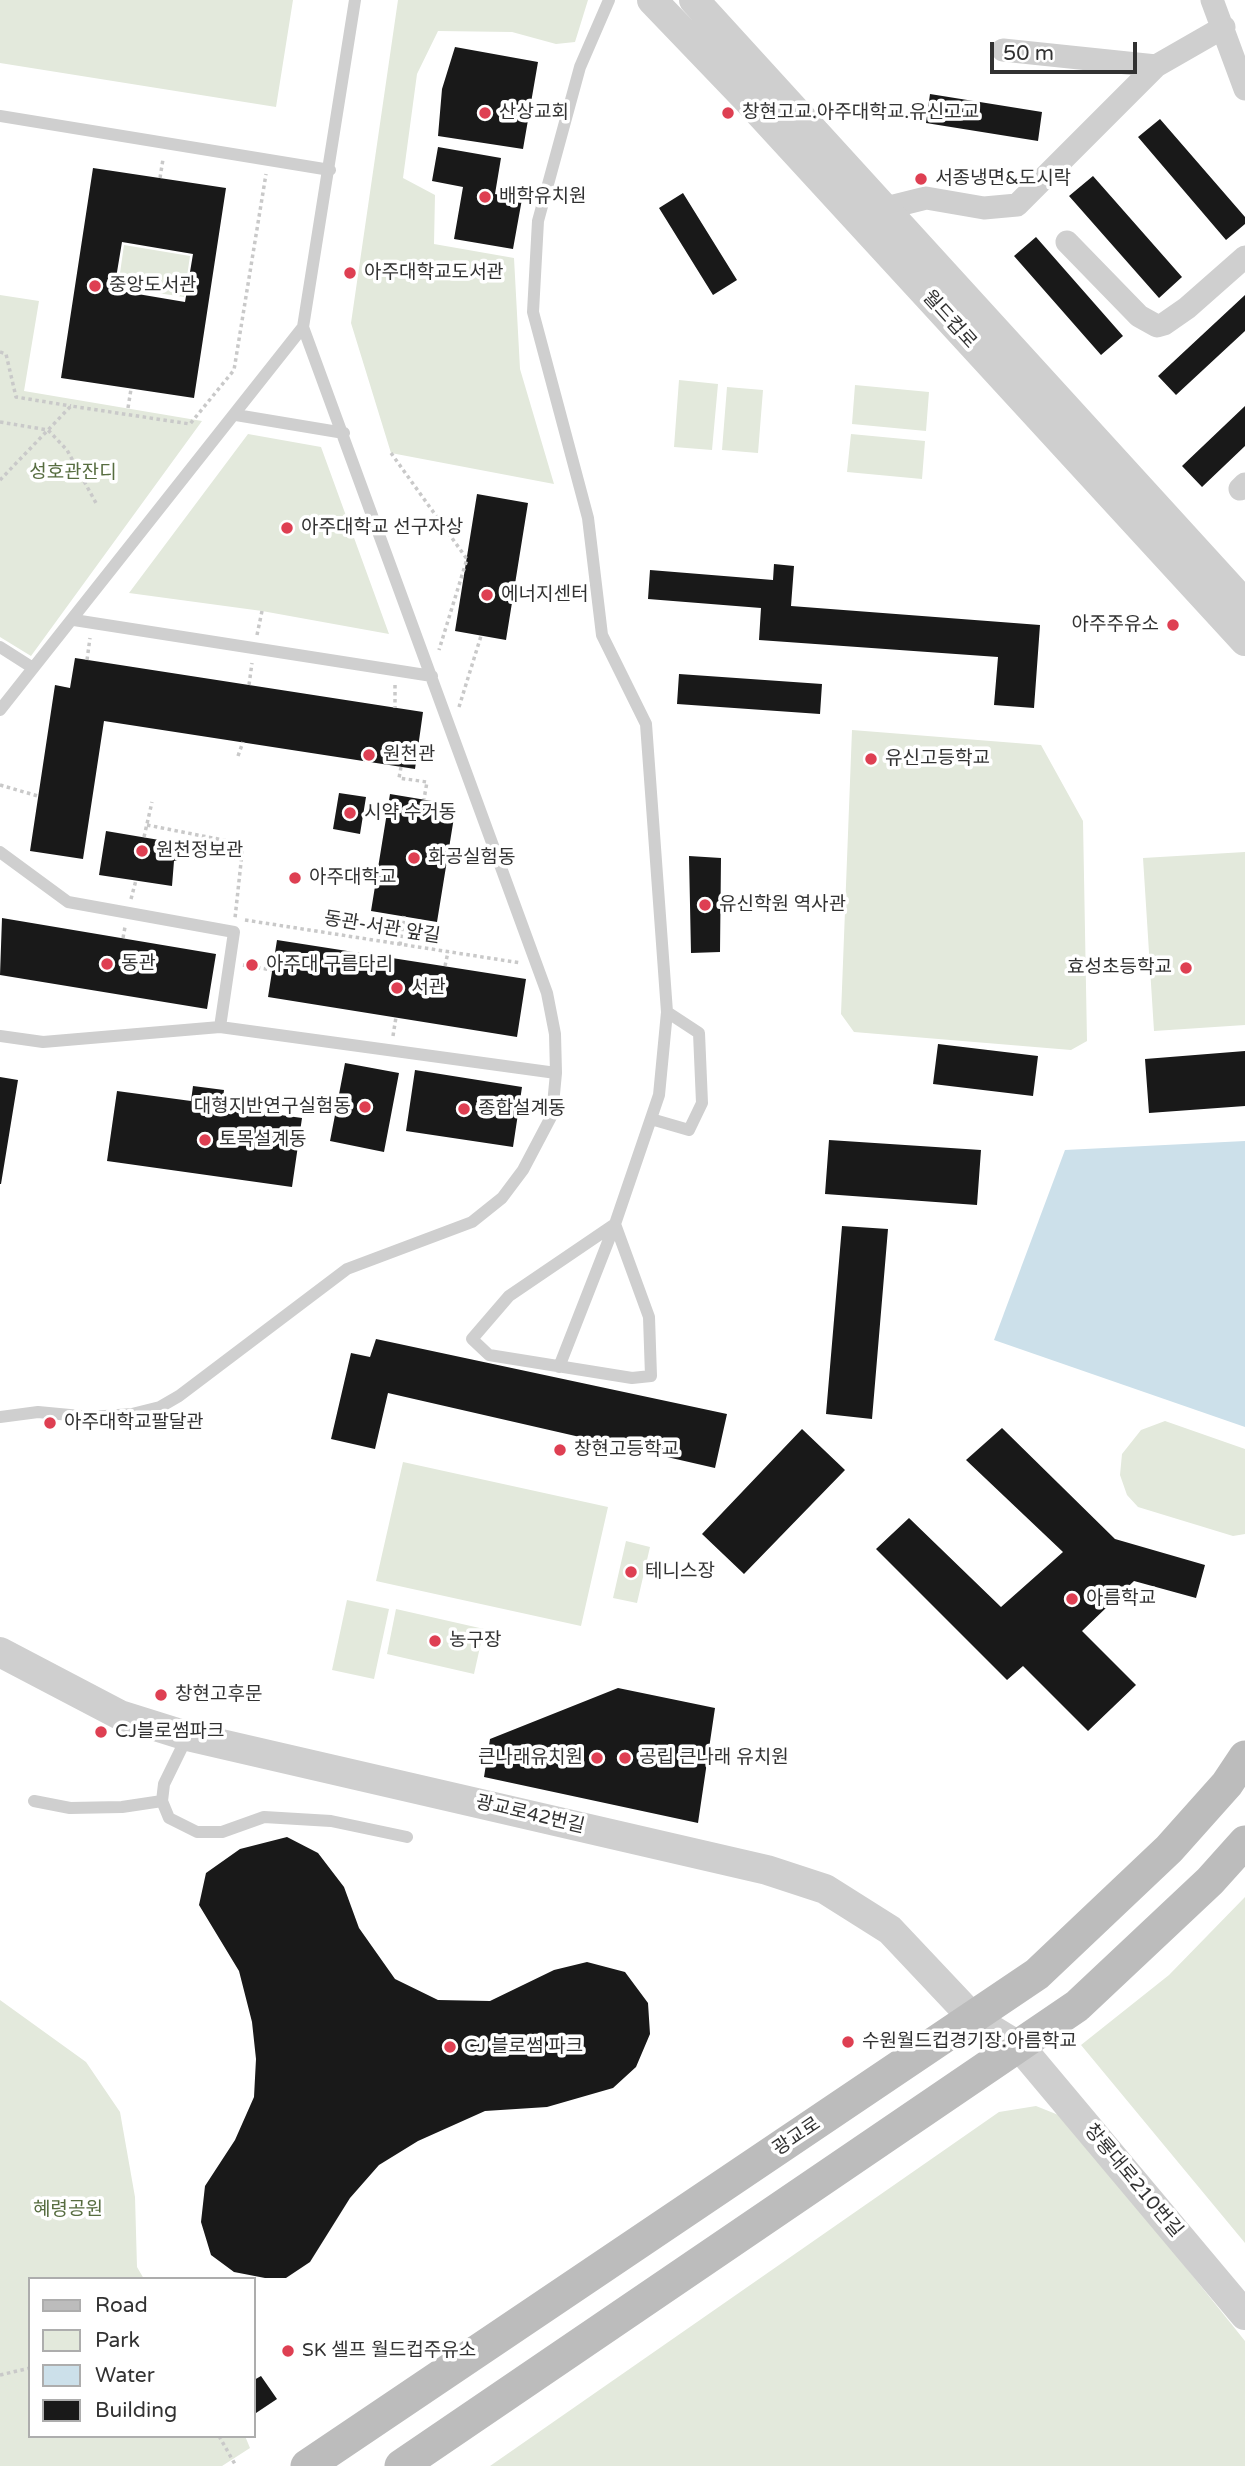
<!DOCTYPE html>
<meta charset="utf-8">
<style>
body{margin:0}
#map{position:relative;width:1245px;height:2466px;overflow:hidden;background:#fff;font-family:"Varela Round",sans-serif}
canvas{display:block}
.legend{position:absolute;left:28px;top:2277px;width:228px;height:161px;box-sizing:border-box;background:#fff;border:2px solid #adadad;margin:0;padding:9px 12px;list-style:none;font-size:21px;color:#323232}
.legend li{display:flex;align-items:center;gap:14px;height:35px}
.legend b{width:35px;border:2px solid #adadad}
.scale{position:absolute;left:990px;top:42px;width:147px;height:32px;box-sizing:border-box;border:4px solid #323232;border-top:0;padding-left:9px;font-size:21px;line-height:24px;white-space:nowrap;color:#323232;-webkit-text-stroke:5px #fff;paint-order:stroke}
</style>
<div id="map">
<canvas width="1245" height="2466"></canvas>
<ul class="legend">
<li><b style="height:9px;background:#bcbcbc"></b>Road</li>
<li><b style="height:19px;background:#e3e9dc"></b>Park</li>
<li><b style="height:19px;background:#cce0ea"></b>Water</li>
<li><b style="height:19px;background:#191919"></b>Building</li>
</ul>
<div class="scale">50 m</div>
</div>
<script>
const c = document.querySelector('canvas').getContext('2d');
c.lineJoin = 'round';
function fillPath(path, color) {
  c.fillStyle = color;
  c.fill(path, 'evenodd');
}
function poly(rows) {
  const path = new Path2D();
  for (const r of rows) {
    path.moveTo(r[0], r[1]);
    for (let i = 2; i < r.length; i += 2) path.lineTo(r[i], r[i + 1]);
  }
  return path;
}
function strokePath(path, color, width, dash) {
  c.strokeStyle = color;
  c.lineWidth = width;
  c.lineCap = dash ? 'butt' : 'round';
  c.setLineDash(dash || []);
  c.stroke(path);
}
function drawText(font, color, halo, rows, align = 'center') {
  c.font = font + ' "Varela Round","Noto Sans KR",sans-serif';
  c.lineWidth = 7;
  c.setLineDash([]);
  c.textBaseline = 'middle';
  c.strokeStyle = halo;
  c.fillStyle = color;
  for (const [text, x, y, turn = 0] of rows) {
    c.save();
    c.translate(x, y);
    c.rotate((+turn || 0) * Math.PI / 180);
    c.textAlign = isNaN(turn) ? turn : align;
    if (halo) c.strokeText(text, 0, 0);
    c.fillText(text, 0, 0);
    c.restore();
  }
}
const green = poly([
 [0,0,293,0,276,107,0,63],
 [398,0,588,0,575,42,556,44,512,32,438,31,417,74,403,178,435,195,434,244,514,258,520,369,554,484,391,453,351,323],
 [124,245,190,256,184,297,118,287],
 [0,295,39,301,24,391,202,421,31,656,0,637],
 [679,380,718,384,712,450,674,447],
 [855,385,929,392,926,431,852,424],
 [727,387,763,390,758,453,722,450],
 [248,434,321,447,389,634,262,611,129,593],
 [851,434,925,441,922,479,847,472],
 [852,730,1041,745,1083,821,1087,1041,1071,1050,854,1032,841,1014],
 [1245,852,1245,1025,1154,1031,1143,858],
 [1165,1421,1245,1449,1245,1534,1233,1536,1138,1507,1127,1495,1120,1475,1122,1454,1141,1430],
 [403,1462,608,1507,581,1626,376,1581],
 [626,1541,650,1547,637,1603,613,1598],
 [347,1600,389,1609,374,1679,332,1670],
 [396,1609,484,1629,474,1674,387,1654],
 [1245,1897,1245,2243,1081,2045,1169,1975],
 [0,2000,86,2062,120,2112,135,2197,137,2267,144,2279,30,2279,30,2436,245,2436,250,2448,222,2466,0,2466],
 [1036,2106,1066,2118,1245,2341,1245,2466,490,2466,999,2112]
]);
const water = poly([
 [1245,1141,1245,1427,994,1340,1065,1150]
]);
const building = poly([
 [455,47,538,62,523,149,438,136,442,89],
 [930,94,1042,112,1038,141,926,123],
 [1160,119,1245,217,1245,224,1226,240,1138,137],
 [438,147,501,158,495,194,522,199,513,249,454,239,463,187,432,181],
 [93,168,226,188,194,398,61,378],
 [122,242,193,254,185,302,114,290],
 [1093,176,1182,277,1159,298,1069,196],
 [683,193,737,280,713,295,659,208],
 [1036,237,1123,336,1101,355,1014,256],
 [1245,295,1245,331,1176,395,1158,376],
 [1245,406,1245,446,1202,487,1182,466],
 [477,494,528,503,506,640,455,631],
 [774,564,794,566,791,606,1040,625,1034,708,994,705,998,657,759,640,761,608,648,599,650,570,773,580],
 [75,658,423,712,415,769,104,721,83,859,30,851,55,685,70,688],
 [679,674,822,684,820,714,677,704],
 [339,793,366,797,360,834,333,829],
 [390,794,456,805,437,922,371,911],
 [106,831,183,844,181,859,174,861,172,886,99,875],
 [689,856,721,858,720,952,691,953],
 [2,918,216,954,207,1009,0,975],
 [277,940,526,979,517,1037,268,997],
 [938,1044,1038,1056,1033,1096,933,1084],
 [1245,1051,1245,1106,1149,1113,1145,1059],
 [345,1063,399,1073,384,1152,330,1141],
 [415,1070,522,1087,513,1147,406,1131],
 [0,1077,18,1080,1,1184,0,1184],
 [193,1086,224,1090,222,1107,302,1118,292,1187,107,1161,117,1091,191,1101],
 [829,1140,981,1150,977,1205,825,1194],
 [842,1226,888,1229,872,1419,826,1414],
 [376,1339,727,1414,715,1468,388,1393,375,1449,331,1439,351,1353,370,1357],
 [1002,1428,1115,1539,1205,1565,1196,1598,1134,1581,1082,1631,1136,1685,1088,1731,1023,1666,1007,1680,876,1549,909,1518,1001,1607,1063,1552,966,1460],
 [802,1429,845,1470,744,1574,702,1534],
 [618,1688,715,1708,698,1823,484,1777,490,1739],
 [287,1837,318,1853,344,1887,359,1928,395,1979,438,2000,490,2001,554,1970,587,1962,625,1972,648,2003,650,2034,636,2067,613,2088,547,2107,485,2111,418,2141,379,2165,350,2198,310,2262,286,2278,265,2278,234,2272,211,2255,201,2222,205,2186,235,2140,254,2097,256,2059,252,2022,239,1971,199,1905,206,1873,240,1849],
 [261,2376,277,2399,256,2413,254,2380]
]);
const path = poly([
 [160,178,163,159],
 [0,352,6,354,16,397,71,406],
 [128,408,131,389],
 [0,422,48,430,67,450,96,503],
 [391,453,467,559,439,650],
 [0,480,71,406,190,424,234,370,266,174],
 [257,635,262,611],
 [87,660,90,638],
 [249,685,252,663],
 [395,685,395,708],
 [459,707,481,636],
 [238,756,243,742],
 [401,767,399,778,427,782,424,799],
 [0,785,38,796],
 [147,825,243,844,235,918],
 [144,837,152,802],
 [131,899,136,880],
 [245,920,521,963],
 [123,938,125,927],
 [400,945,404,916],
 [243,965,272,970],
 [445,966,448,952],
 [393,1036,396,1017],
 [0,2375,30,2368],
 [219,2436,236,2466]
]);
const service = poly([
 [0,116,330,170],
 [236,415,344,433],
 [74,620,432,676],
 [0,647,33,668],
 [0,710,303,327,355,0],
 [0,852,68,902,234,932,220,1027,43,1042,0,1036],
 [220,1027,556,1073],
 [651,1119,689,1130,702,1103,699,1033,667,1012],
 [615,1224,649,1317,651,1376,632,1378,489,1355,472,1339,509,1296,615,1224],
 [559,1367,615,1224,659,1095,667,1012,646,724,602,635,588,518,533,312,538,221,580,67,609,0],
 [0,1417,38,1412,91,1417,132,1414,160,1407,179,1396,347,1269,472,1222,502,1198,523,1170,552,1115,556,1073,555,1034,547,993,303,327],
 [187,1737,164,1784,162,1801,169,1818,197,1832,222,1832,264,1817,331,1821,407,1837],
 [34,1801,70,1808,122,1807,162,1801]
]);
const minor = poly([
 [1212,0,1245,89],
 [1003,50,1156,66,1224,27],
 [886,208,926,198,984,208,1017,205,1156,66],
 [1067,242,1139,316,1157,326,1164,324,1187,308,1245,257],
 [1240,489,1245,484]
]);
const tertiary = poly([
 [652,0,747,99,1245,641],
 [694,0,1245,604],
 [0,1652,120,1715,187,1736,767,1870,825,1889,890,1930,974,2019,1020,2047,1245,2315]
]);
const secondary = poly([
 [307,2466,1037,1974,1169,1849,1227,1784,1245,1757],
 [401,2466,1077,2006,1210,1881,1245,1842]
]);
const markers = [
 [485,113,7,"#de3f52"],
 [728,113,7,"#de3f52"],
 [921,179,7,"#de3f52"],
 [485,197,7,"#de3f52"],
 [350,273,7,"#de3f52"],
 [95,286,7,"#de3f52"],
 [287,528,7,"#de3f52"],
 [487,595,7,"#de3f52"],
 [1173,625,7,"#de3f52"],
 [369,755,7,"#de3f52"],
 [871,759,7,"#de3f52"],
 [350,813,7,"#de3f52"],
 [142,851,7,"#de3f52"],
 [414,858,7,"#de3f52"],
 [295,878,7,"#de3f52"],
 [705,905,7,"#de3f52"],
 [107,964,7,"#de3f52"],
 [252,965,7,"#de3f52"],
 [1186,968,7,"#de3f52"],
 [397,988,7,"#de3f52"],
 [365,1107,7,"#de3f52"],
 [464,1109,7,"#de3f52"],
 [205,1140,7,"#de3f52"],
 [50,1423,7,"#de3f52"],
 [560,1450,7,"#de3f52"],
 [631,1572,7,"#de3f52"],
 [1072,1599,7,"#de3f52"],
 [435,1641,7,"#de3f52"],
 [161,1695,7,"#de3f52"],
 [101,1732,7,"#de3f52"],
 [597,1758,7,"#de3f52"],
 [625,1758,7,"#de3f52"],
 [848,2042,7,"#de3f52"],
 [450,2047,7,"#de3f52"],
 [288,2351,7,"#de3f52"]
];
const poiNames = [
 ["산상교회",499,113],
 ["창현고교.아주대학교.유신고교",742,113],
 ["서종냉면&도시락",935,179],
 ["배학유치원",499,197],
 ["아주대학교도서관",364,273],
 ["중앙도서관",109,286],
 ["아주대학교 선구자상",301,528],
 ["에너지센터",501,595],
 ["아주주유소",1159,625,"right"],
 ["원천관",383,755],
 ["유신고등학교",885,759],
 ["시약 수거동",364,813],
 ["원천정보관",156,851],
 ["화공실험동",428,858],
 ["아주대학교",309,878],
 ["유신학원 역사관",719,905],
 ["동관",121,964],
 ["아주대 구름다리",266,965],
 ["효성초등학교",1172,968,"right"],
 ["서관",411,988],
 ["대형지반연구실험동",351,1107,"right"],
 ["종합설계동",478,1109],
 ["토목설계동",219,1140],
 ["아주대학교팔달관",64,1423],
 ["창현고등학교",574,1450],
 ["테니스장",645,1572],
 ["아름학교",1086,1599],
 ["농구장",449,1641],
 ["창현고후문",175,1695],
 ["CJ블로썸파크",115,1732],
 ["큰나래유치원",583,1758,"right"],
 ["공립 큰나래 유치원",639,1758],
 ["수원월드컵경기장.아름학교",862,2042],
 ["CJ 블로썸 파크",464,2047],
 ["SK 셀프 월드컵주유소",302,2351]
];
const streetNames = [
 ["월드컵로",949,320,48],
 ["동관-서관 앞길",382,928,9],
 ["광교로42번길",530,1815,13],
 ["광교로",797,2137,-34],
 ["창룡대로210번길",1133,2181,50]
];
const parkNames = [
 ["성호관잔디",73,473],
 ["혜령공원",68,2210]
];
fillPath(green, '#e3e9dc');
fillPath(water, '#cce0ea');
fillPath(building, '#191919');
strokePath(path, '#c9c9c9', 3.5, [3.5, 3.5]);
strokePath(service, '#cfcfcf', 12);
strokePath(minor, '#cfcfcf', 23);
strokePath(tertiary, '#cfcfcf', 30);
strokePath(secondary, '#bcbcbc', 33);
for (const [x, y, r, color] of markers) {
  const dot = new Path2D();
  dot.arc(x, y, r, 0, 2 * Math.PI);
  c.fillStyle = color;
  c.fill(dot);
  strokePath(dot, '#fff', 2.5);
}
drawText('19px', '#323232', '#fff', poiNames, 'left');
drawText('19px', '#323232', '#fff', streetNames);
drawText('19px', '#576d40', '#fff', parkNames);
</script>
